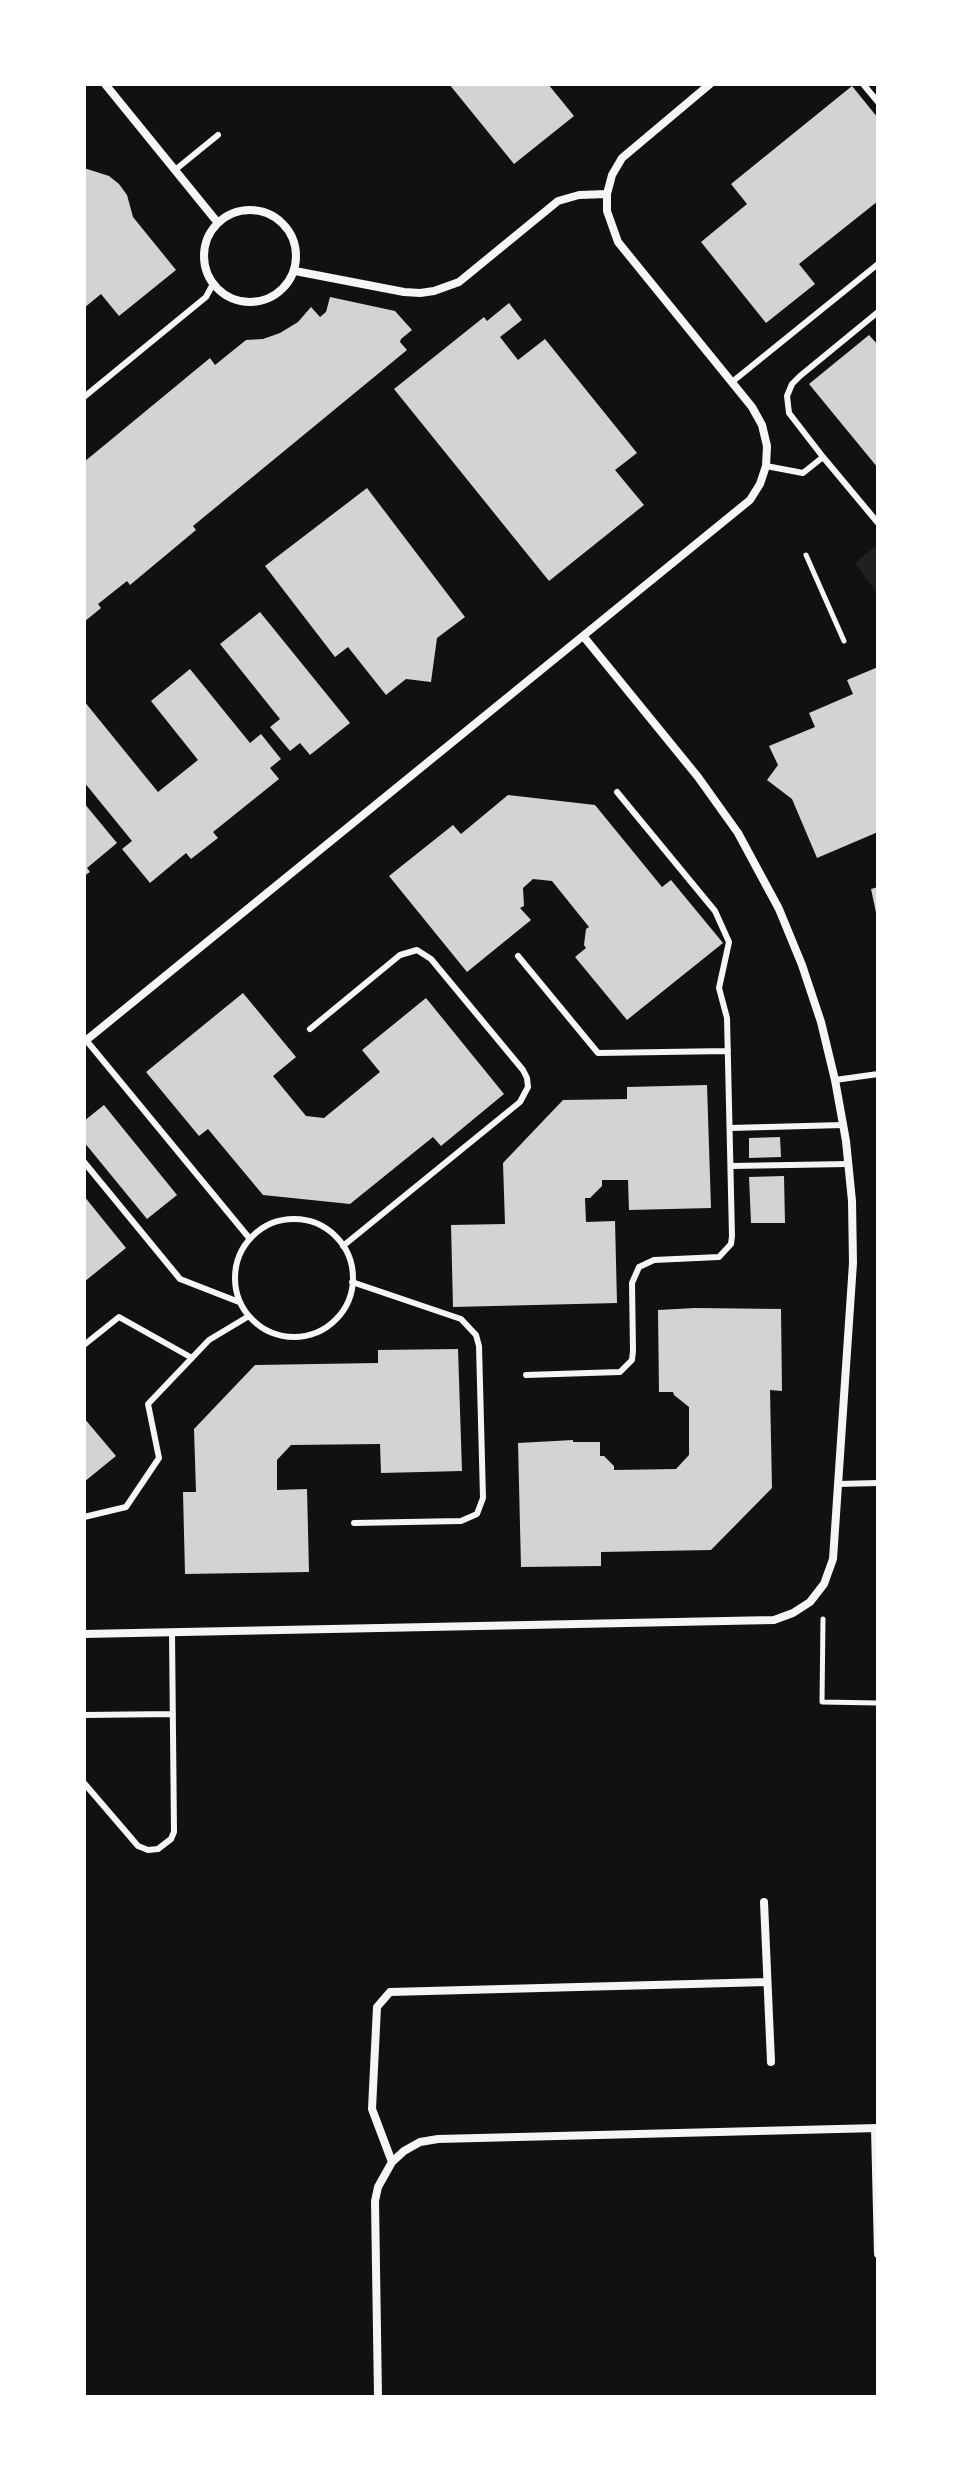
<!DOCTYPE html>
<style>
body{margin:0}
#map{position:relative;width:962px;height:2481px;overflow:hidden;background:#111;font-family:Raleway,sans-serif}
canvas{display:block}
.frame{position:absolute;inset:0;border:86px solid #fff;pointer-events:none}
</style>
<div id="map">
<canvas width="962" height="2481"></canvas>
<div class="frame"></div>
</div>
<script>
const c = document.querySelector('canvas').getContext('2d');
c.lineJoin = 'round';
function fillPath(path, color) {
  c.fillStyle = color;
  c.fill(path, 'evenodd');
}
function poly(rows) {
  const path = new Path2D();
  for (const r of rows) {
    if (r.length === 3) {
      path.moveTo(r[0] + r[2], r[1]);
      path.arc(r[0], r[1], r[2], 0, 2 * Math.PI);
      continue;
    }
    path.moveTo(r[0], r[1]);
    for (let i = 2; i < r.length; i += 2) path.lineTo(r[i], r[i + 1]);
  }
  return path;
}
function strokePath(path, color, width, dash) {
  c.strokeStyle = color;
  c.lineWidth = width;
  c.lineCap = dash ? 'butt' : 'round';
  c.setLineDash(dash || []);
  c.stroke(path);
}
const green = poly([
 [878,544,878,594,877,594,855,563]
]);
const building = poly([
 [449,84,548,84,574,116,514,164],
 [852,86,878,118,878,201,799,264,815,284,766,323,701,242,747,204,731,184],
 [84,168,109,176,119,184,127,195,133,217,176,270,119,316,101,294,84,308],
 [330,297,395,311,412,330,401,339,400,342,407,350,193,526,196,530,130,585,127,581,98,604,101,608,84,622,84,462,210,358,215,365,246,340,263,339,280,333,298,322,311,307,320,317,326,312],
 [509,303,522,320,500,337,518,360,545,339,637,453,615,470,644,505,549,581,394,389,484,317,487,321],
 [869,335,878,345,878,468,809,384],
 [367,488,465,617,437,638,431,682,406,679,386,695,348,647,335,657,265,566],
 [260,612,350,723,310,755,300,743,290,751,270,727,280,719,220,644],
 [878,667,878,832,817,858,792,799,767,780,778,765,769,746,815,727,809,713,853,694,847,680],
 [190,669,250,743,261,734,281,759,270,768,279,779,213,832,218,838,191,859,186,853,150,883,122,849,132,841,84,782,84,701,158,792,198,760,151,701],
 [508,795,595,805,662,887,671,880,723,943,627,1020,575,957,586,948,584,945,586,929,589,927,552,881,533,879,523,888,524,906,520,908,531,920,467,972,389,876,453,825,461,834],
 [84,803,117,843,87,868,90,872,84,876],
 [878,887,878,917,877,917,871,889],
 [243,993,296,1057,273,1076,306,1116,324,1118,380,1072,362,1050,426,998,504,1094,441,1146,433,1137,350,1204,263,1195,208,1129,199,1136,146,1072],
 [707,1085,711,1208,629,1210,628,1180,602,1180,602,1186,590,1198,585,1198,586,1222,615,1221,617,1303,453,1307,451,1225,505,1224,503,1163,563,1100,627,1099,627,1087],
 [104,1105,177,1195,147,1219,84,1142,84,1121],
 [780,1137,781,1157,749,1158,749,1138],
 [784,1176,785,1223,751,1223,749,1177],
 [84,1196,126,1248,84,1282],
 [695,1308,781,1309,782,1391,770,1390,772,1488,711,1550,601,1552,601,1566,521,1567,518,1443,573,1440,573,1442,600,1442,600,1456,604,1456,614,1466,614,1470,676,1469,689,1455,689,1407,674,1395,673,1392,659,1392,658,1310],
 [458,1349,462,1471,381,1473,380,1444,291,1445,277,1460,277,1490,307,1489,309,1572,185,1574,183,1492,196,1492,194,1429,255,1365,378,1363,378,1350],
 [84,1418,116,1456,84,1482]
]);
const path = poly([
 [806,555,844,641],
 [823,1619,822,1702,878,1703]
]);
const service = poly([
 [863,84,878,102],
 [175,170,218,135],
 [732,382,878,264],
 [84,397,206,297,213,284],
 [823,457,789,413,787,396,792,384,800,376,878,312],
 [766,466,803,473,823,457,878,523],
 [518,956,598,1053,728,1051],
 [310,1029,400,955,417,950,431,959,523,1070,527,1078,528,1087,520,1102,343,1246],
 [86,1040,250,1239],
 [835,1080,878,1074],
 [730,1128,843,1125],
 [84,1162,180,1279,239,1302],
 [731,1166,848,1164],
 [294,1278,59],
 [352,1282,461,1319,476,1335,479,1346,483,1498,477,1514,461,1521,354,1523],
 [84,1345,119,1317,192,1358],
 [526,1375,620,1372,632,1360,633,1351,632,1283,639,1267,654,1260,719,1257,731,1244,732,1236,727,1018,719,988,729,942,715,911,617,792],
 [838,1484,878,1483],
 [84,1517,126,1507,159,1458,148,1404,209,1340,249,1316],
 [84,1715,173,1714],
 [84,1783,138,1846,148,1850,158,1849,171,1839,174,1832,172,1633]
]);
const minor = poly([
 [105,84,218,223],
 [250,256,46],
 [295,271,404,292,420,293,434,291,459,282,558,201,579,195,607,194],
 [84,1042,750,500,760,484,766,466,767,446,762,425,752,407,618,242,607,211,607,194,612,175,622,158,710,84],
 [84,1634,774,1620,793,1613,810,1602,824,1584,833,1559,853,1263,852,1201,846,1141,835,1080,821,1022,802,965,779,909,738,833,698,777,584,637],
 [764,1902,771,2062],
 [875,2128,878,2254],
 [392,2162,372,2109,377,2007,390,1992,767,1982],
 [378,2397,375,2201,378,2187,392,2162,404,2151,420,2142,438,2139,878,2128]
]);
fillPath(green, '#202020');
fillPath(building, '#d3d3d3');
strokePath(path, '#f5f5f5', 5);
strokePath(service, '#f5f5f5', 6);
strokePath(minor, '#f5f5f5', 8);
</script>
